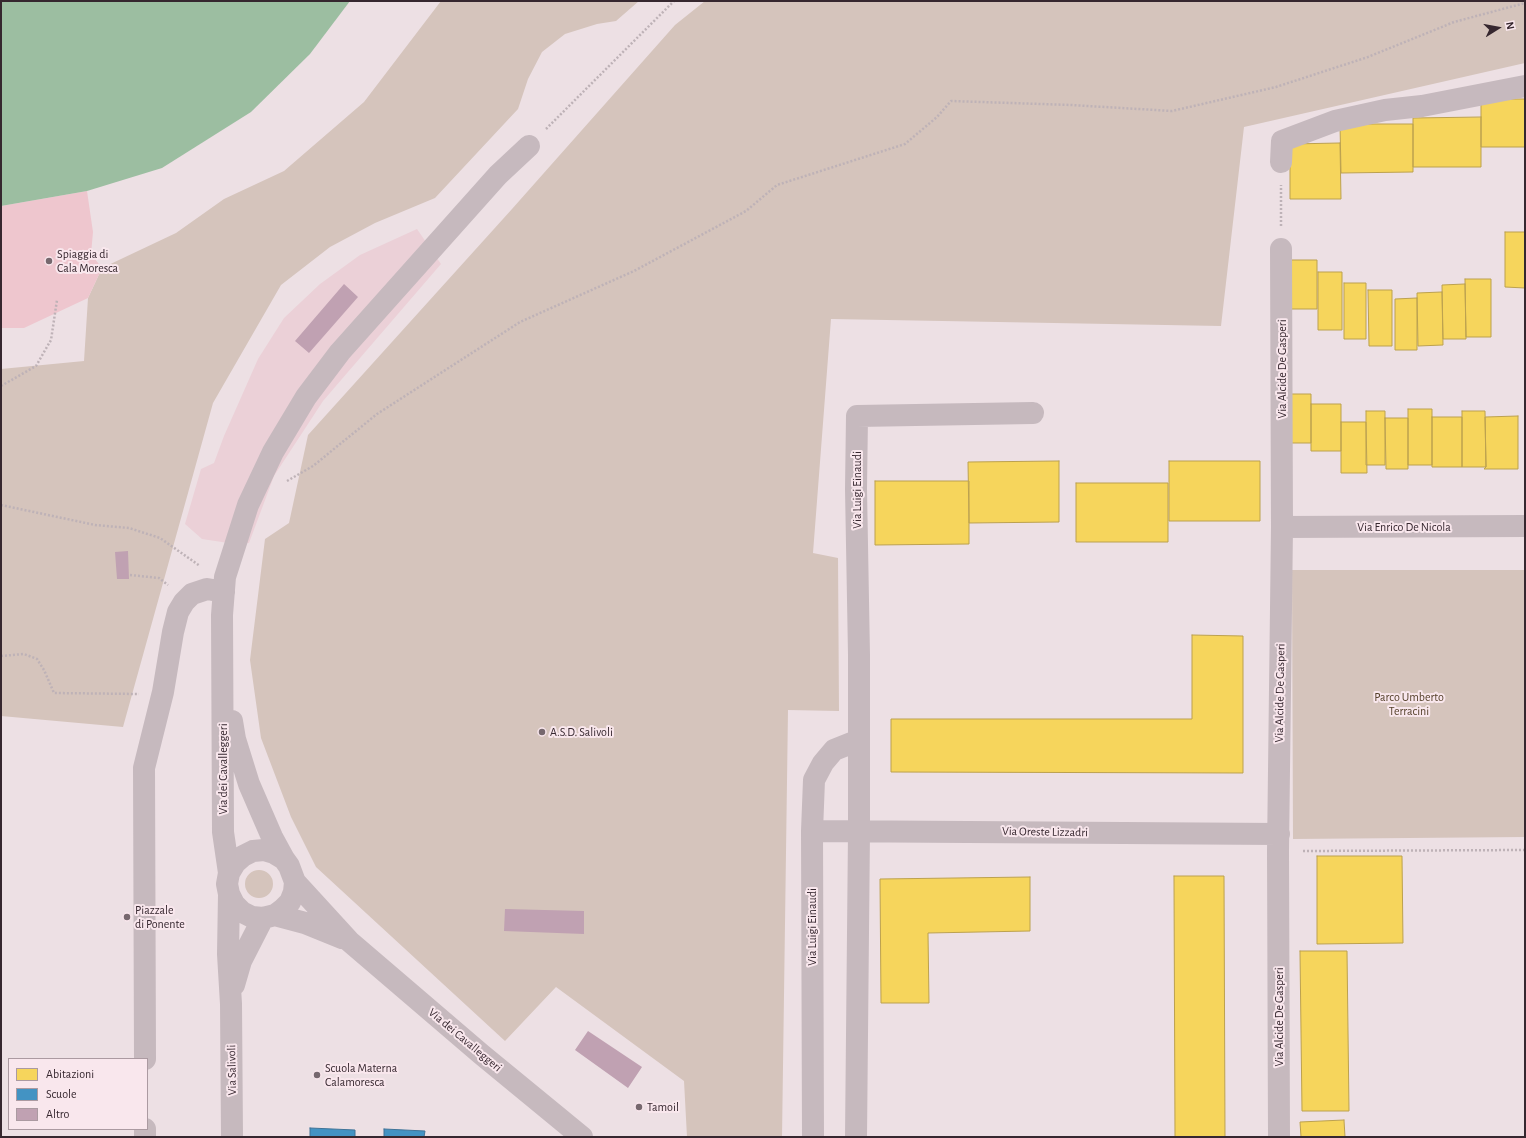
<!DOCTYPE html>
<style>
body{margin:0}
#map{position:relative;width:1526px;height:1138px;overflow:hidden;background:#ede0e4;font-family:"Alegreya Sans",sans-serif}
canvas{display:block}
.frame{position:absolute;inset:0;border:2px solid #36272f;pointer-events:none}
.legend{position:absolute;left:8px;top:1058px;width:140px;height:72px;box-sizing:border-box;background:#f9e7ed;border:1px solid #ab9aa1;margin:0;padding:5px 7px;list-style:none;font-size:12px;color:#36272f}
.legend li{display:flex;align-items:center;gap:8px;height:20px}
.legend b{width:20px;border:1px solid #ab9aa1}
.north{position:absolute;left:1478px;top:8px;width:40px;height:40px;-webkit-text-stroke:3px #f9e7ed;paint-order:stroke;rotate:79deg;font-size:11px;font-weight:700;line-height:16px;text-align:center;color:#36272f}
.north::after{content:'';display:block;margin:auto;width:14px;height:18px;background:#36272f;clip-path:polygon(50% 0,100% 100%,50% 72%,0 100%)}
</style>
<div id="map">
<canvas width="1526" height="1138"></canvas>
<div class="frame"></div>
<ul class="legend">
<li><b style="height:11px;background:#f6d55c"></b>Abitazioni</li>
<li><b style="height:11px;background:#4393c3"></b>Scuole</li>
<li><b style="height:11px;background:#c0a1b2"></b>Altro</li>
</ul>
<div class="north">N</div>
</div>
<script>
const c = document.querySelector('canvas').getContext('2d');
c.lineJoin = 'round';
function fillPath(path, color) {
  c.fillStyle = color;
  c.fill(path, 'evenodd');
}
function poly(rows) {
  const path = new Path2D();
  for (const r of rows) {
    if (r.length === 3) {
      path.moveTo(r[0] + r[2], r[1]);
      path.arc(r[0], r[1], r[2], 0, 2 * Math.PI);
      continue;
    }
    path.moveTo(r[0], r[1]);
    for (let i = 2; i < r.length; i += 2) path.lineTo(r[i], r[i + 1]);
  }
  return path;
}
function strokePath(path, color, width, dash) {
  c.strokeStyle = color;
  c.lineWidth = width;
  c.lineCap = dash ? 'butt' : 'round';
  c.setLineDash(dash || []);
  c.stroke(path);
}
function drawText(font, color, halo, rows, align = 'center') {
  c.font = font + ' "Alegreya Sans",sans-serif';
  c.lineWidth = 4;
  c.setLineDash([]);
  c.textBaseline = 'middle';
  c.strokeStyle = halo;
  c.fillStyle = color;
  for (const [text, x, y, turn = 0] of rows) {
    c.save();
    c.translate(x, y);
    c.rotate((+turn || 0) * Math.PI / 180);
    c.textAlign = isNaN(turn) ? turn : align;
    if (halo) c.strokeText(text, 0, 0);
    c.fillText(text, 0, 0);
    c.restore();
  }
}
const green = poly([
 [441,1,639,1,616,21,597,24,565,34,542,52,528,79,518,109,435,198,375,223,330,247,281,285,213,403,123,727,1,716,1,369,84,361,88,298,102,268,176,233,224,199,284,171,364,102],
 [705,1,1525,1,1525,63,1244,127,1221,326,831,319,813,553,838,558,839,711,788,710,782,1137,687,1137,684,1081,556,987,505,1041,316,867,291,817,261,738,250,660,265,539,289,523,308,435,512,209,675,25],
 [1292,570,1525,570,1525,837,1293,839],
 [259,884,14]
]);
const sand = poly([
 [87,191,93,232,91,254,102,268,88,298,24,328,1,328,1,206]
]);
const plaza = poly([
 [417,229,441,264,323,401,274,476,249,543,235,544,202,539,185,524,201,469,214,463,224,436,258,359,284,318,320,284,360,255]
]);
const water = poly([
 [1,1,350,1,310,54,251,112,162,168,87,191,1,206]
]);
const homes = poly([
 [1481,99,1525,99,1525,147,1481,147,1481,99],
 [1481,117,1481,167,1413,167,1413,118,1481,117],
 [1340,124,1413,124,1413,172,1341,173,1340,124],
 [1340,143,1341,199,1290,199,1290,144,1340,143],
 [1505,232,1525,232,1525,288,1505,287,1505,232],
 [1287,260,1317,260,1317,309,1287,309,1287,260],
 [1318,272,1342,272,1342,330,1318,330,1318,272],
 [1465,279,1491,279,1491,337,1466,337,1465,279],
 [1344,283,1366,283,1366,339,1344,339,1344,283],
 [1465,284,1466,339,1443,339,1442,285,1465,284],
 [1368,290,1392,290,1392,346,1369,346,1368,290],
 [1442,292,1443,345,1418,346,1417,293,1442,292],
 [1417,298,1417,350,1395,350,1395,299,1417,298],
 [1287,394,1311,394,1311,443,1288,443,1287,394],
 [1311,404,1341,404,1341,451,1311,451,1311,404],
 [1408,409,1432,409,1432,465,1408,465,1408,409],
 [1366,411,1385,411,1385,465,1366,465,1366,411],
 [1462,411,1485,411,1486,467,1462,467,1462,411],
 [1518,416,1518,469,1484,469,1486,467,1485,417,1518,416],
 [1432,417,1462,417,1462,467,1432,467,1432,417],
 [1385,418,1408,418,1408,469,1386,469,1385,418],
 [1341,422,1366,422,1367,473,1341,473,1341,422],
 [1059,461,1059,522,969,523,968,462,1059,461],
 [1169,461,1260,461,1260,521,1169,521,1169,461],
 [875,481,969,481,969,544,875,545,875,481],
 [1076,483,1168,483,1168,542,1076,542,1076,483],
 [1192,635,1243,636,1243,773,891,772,891,719,1192,719,1192,635],
 [1317,856,1402,856,1403,943,1317,944,1317,856],
 [1174,876,1224,876,1225,1137,1175,1137,1174,876],
 [1030,877,1030,931,928,933,929,1003,881,1003,880,879,1030,877],
 [1300,951,1347,951,1349,1111,1302,1111,1300,951],
 [1344,1120,1345,1137,1301,1137,1300,1122,1344,1120]
]);
const schools = poly([
 [310,1128,355,1130,355,1137,310,1137,310,1128],
 [384,1129,425,1131,424,1137,384,1137,384,1129]
]);
const building = poly([
 [344,284,358,297,309,353,295,341],
 [128,551,129,579,117,579,115,552],
 [505,909,584,911,584,934,504,931],
 [588,1031,642,1067,628,1088,575,1050]
]);
const path = poly([
 [546,129,674,1],
 [1281,226,1281,185],
 [1,386,36,366,51,340,57,300],
 [287,481,313,466,377,414,520,322,634,271,746,211,777,185,905,144,937,117,951,101,1071,105,1172,111,1276,87,1368,57,1454,22,1525,3],
 [1,505,95,525,129,528,160,538,200,566],
 [130,575,159,578,168,585],
 [1,656,24,654,37,659,44,670,54,693,139,694],
 [1303,851,1525,850]
]);
const minor = poly([
 [1281,162,1282,141,1335,121,1385,110,1422,106,1525,86],
 [1282,527,1525,526],
 [232,721,235,739,249,784,272,837,284,859],
 [812,831,1279,834],
 [229,873,235,863,243,856,253,851,264,850,274,853,284,859,289,866,295,882,294,892,290,902,283,909,275,915,263,918,252,917,242,912,234,904,229,894,227,884,229,873,223,832,222,615,225,577,248,505,273,452,306,397,340,352,498,175,529,146],
 [295,882,349,941,481,1054,582,1137],
 [229,894,228,954,231,1004,232,1137],
 [275,915,305,923,342,938],
 [234,985,241,961,263,918],
 [145,1059,144,768,163,692,173,632,178,612,184,602,192,594,207,589,224,592],
 [145,1137,145,1129],
 [813,1137,812,831,814,780,823,763,834,750,859,740],
 [856,1137,859,831,859,655,856,489,857,416,1033,413],
 [1279,1137,1278,851,1282,527,1281,249]
]);
const markers = [
 [49,261,4,"#76686e"],
 [542,732,4,"#76686e"],
 [127,917,4,"#76686e"],
 [317,1075,4,"#76686e"],
 [639,1107,4,"#76686e"]
];
const poiNames = [
 ["Spiaggia di",57,254],
 ["Cala Moresca",57,268],
 ["A.S.D. Salivoli",550,732],
 ["Piazzale",135,910],
 ["di Ponente",135,924],
 ["Scuola Materna",325,1068],
 ["Calamoresca",325,1082],
 ["Tamoil",647,1107]
];
const streetNames = [
 ["Via Alcide De Gasperi",1282,369,-90],
 ["Via Luigi Einaudi",857,490,-90],
 ["Via Enrico De Nicola",1404,527],
 ["Via Alcide De Gasperi",1280,693,-89],
 ["Via dei Cavalleggeri",223,769,-90],
 ["Via Oreste Lizzadri",1045,832,1],
 ["Via Luigi Einaudi",812,927,-90],
 ["Via Alcide De Gasperi",1279,1017,-90],
 ["Via dei Cavalleggeri",465,1040,40],
 ["Via Salivoli",232,1070,-91]
];
const parkNames = [
 ["Parco Umberto",1409,697],
 ["Terracini",1409,711]
];
fillPath(green, '#d5c4bc');
fillPath(sand, '#eec6ce');
fillPath(plaza, '#ebd0d7');
fillPath(water, '#9cbea1');
fillPath(homes, '#f6d55c');
strokePath(homes, '#bca14e', 1);
fillPath(schools, '#4393c3');
strokePath(schools, '#3f7397', 1);
fillPath(building, '#c0a1b2');
strokePath(path, '#beb2b7', 2.5, [2, 2]);
strokePath(minor, '#c6b9be', 22);
for (const [x, y, r, color] of markers) {
  const dot = new Path2D();
  dot.arc(x, y, r, 0, 2 * Math.PI);
  c.fillStyle = color;
  c.fill(dot);
  strokePath(dot, '#f9e7ed', 1.5);
}
drawText('12px', '#36272f', '#f9e7ed', poiNames, 'left');
drawText('12px', '#36272f', '#f9e7ed', streetNames);
drawText('12px', '#55412b', '#f9e7ed', parkNames);
</script>
